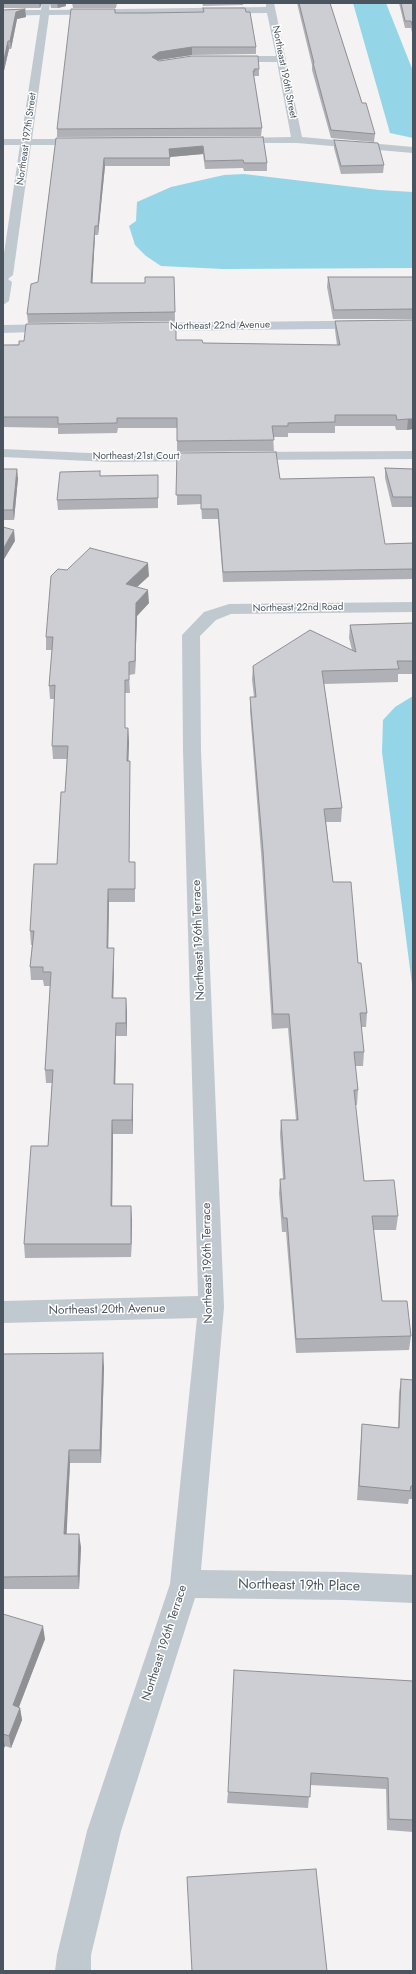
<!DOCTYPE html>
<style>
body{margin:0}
#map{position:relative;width:416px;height:1974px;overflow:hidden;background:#f4f2f2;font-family:Jost,sans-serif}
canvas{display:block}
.frame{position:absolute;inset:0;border:4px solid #4b555f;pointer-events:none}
</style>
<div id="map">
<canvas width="416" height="1974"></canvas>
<div class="frame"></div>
</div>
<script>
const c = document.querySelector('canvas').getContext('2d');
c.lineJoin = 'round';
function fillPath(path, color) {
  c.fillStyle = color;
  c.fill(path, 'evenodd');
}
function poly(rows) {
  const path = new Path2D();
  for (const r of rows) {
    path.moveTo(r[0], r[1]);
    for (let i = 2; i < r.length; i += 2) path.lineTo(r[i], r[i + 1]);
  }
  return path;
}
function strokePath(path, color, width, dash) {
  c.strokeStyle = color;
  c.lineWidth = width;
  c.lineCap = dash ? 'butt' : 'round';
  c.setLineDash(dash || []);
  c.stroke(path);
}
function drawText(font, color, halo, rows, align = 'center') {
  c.font = font + ' Jost,sans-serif';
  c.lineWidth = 3;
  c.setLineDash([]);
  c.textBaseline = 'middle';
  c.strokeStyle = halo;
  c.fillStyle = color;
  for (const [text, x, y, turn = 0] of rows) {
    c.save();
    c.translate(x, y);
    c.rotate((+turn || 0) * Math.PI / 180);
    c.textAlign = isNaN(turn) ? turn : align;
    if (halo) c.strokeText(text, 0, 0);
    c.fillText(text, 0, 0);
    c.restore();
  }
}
const water = poly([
 [353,3,386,3,413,71,413,138,390,133],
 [244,174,379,190,413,192,413,268,223,269,161,266,146,256,135,245,129,226,136,221,137,202,171,187,224,175],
 [413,696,413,992,382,752,383,720,395,707]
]);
const street = poly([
 [42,3,50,3,49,10,266,7,266,3,274,3,302,137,413,147,413,153,297,143,231,143,230,141,235,138,291,137,277,62,229,62,224,59,229,56,276,56,267,13,49,15,32,139,84,139,89,142,84,145,31,145,13,275,8,279,12,282,9,301,3,305,3,279,5,278,3,278,3,260,20,145,3,145,3,139,21,139,40,15,3,16,3,10,41,10,42,3],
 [3,449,110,454,206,453,211,454,213,457,211,460,206,461,110,462,3,457,3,449],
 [413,451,413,459,246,460,241,459,239,456,241,453,246,452,413,451],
 [413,602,413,612,231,614,216,620,200,636,201,750,224,1307,201,1570,345,1572,413,1575,413,1603,345,1600,195,1598,121,1831,91,1955,91,1971,55,1971,57,1955,87,1831,170,1584,197,1318,3,1323,3,1301,198,1296,183,750,182,635,204,612,229,604,413,602]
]);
const secondary = poly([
 [413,320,413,328,146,331,141,330,139,327,141,324,146,323,413,320],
 [56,324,61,325,63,328,61,331,3,333,3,325,56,324]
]);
const wall = poly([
 [3,3,42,3,40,8,3,8],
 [50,3,66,3,66,6,58,8,51,8],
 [72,3,117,3,116,8,73,8],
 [202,3,243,3,243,5,203,6],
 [297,3,330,3,362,103,375,134,374,142,331,138,312,70,312,65],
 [399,3,413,3,413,37,411,28,405,28],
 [25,9,26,17,17,19,11,49,9,49,3,75,3,10],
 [246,12,256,47,256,54,192,55,159,60,158,60,159,61,259,69,259,76,254,76,254,78,262,128,261,136,57,137,57,129,116,13],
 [263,137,267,163,267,171,244,171,243,168,205,169,203,154,170,157,170,166,105,166,98,235,95,235,92,283,145,283,174,277,175,321,28,323,27,314,38,282,56,138],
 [334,140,384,165,383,173,341,174,334,148],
 [328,277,413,277,413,319,333,319,327,287],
 [413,320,413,429,407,430,396,430,395,426,335,426,335,433,288,433,288,437,273,437,274,451,177,452,177,428,118,428,117,433,58,434,58,428,3,427,3,345,176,340,203,343,337,345,335,330,335,321],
 [177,453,280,479,385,544,413,543,413,579,223,582,218,519,202,519,201,504,177,505],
 [385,468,413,469,413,507,392,507,385,478],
 [3,469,18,478,14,520,3,520],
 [158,475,158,508,58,510,57,500,101,476],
 [67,570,149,576,137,587,149,603,137,616,135,674,129,675,130,693,125,693,125,728,128,728,129,742,128,761,130,761,130,774,129,862,135,862,135,902,109,902,108,948,114,962,113,998,127,1011,127,1036,116,1036,115,1084,133,1098,133,1134,113,1134,112,1206,132,1220,131,1257,25,1258,24,1244,48,1146,52,1083,46,1083,45,1070,50,986,44,986,43,980,31,980,30,967,32,945,31,945,30,931,57,864,65,792,67,759,53,759,52,746,55,699,50,699,49,686,52,650,46,650,46,637],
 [413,623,413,674,398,674,398,682,324,684,342,808,341,822,326,822,333,882,358,963,367,1013,366,1027,361,1027,364,1052,363,1066,355,1066,358,1090,357,1105,355,1105,364,1181,398,1216,396,1230,373,1230,382,1301,411,1336,409,1350,296,1353,286,1232,282,1232,279,1193,280,1179,283,1179,280,1134,281,1120,296,1120,288,1028,272,1029,262,865,250,711,250,697,254,697,252,680,253,666,352,650,349,638,350,625],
 [3,1354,104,1367,101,1463,70,1463,66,1534,81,1547,79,1589,3,1589],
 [401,1379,413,1380,413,1499,409,1499,408,1504,357,1500,361,1438,362,1424,398,1428,399,1393],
 [3,1614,45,1639,19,1707,20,1708,22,1720,11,1748,5,1746,3,1750],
 [413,1681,413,1832,387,1830,386,1789,310,1785,308,1808,227,1803,228,1792]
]);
const shadedWall = poly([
 [39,3,42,3,40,8],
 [57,3,66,3,66,6,58,8],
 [25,9,26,17,17,19,11,49,10,41,16,12],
 [8,41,9,49,3,75,3,64],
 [192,47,192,55,159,60,153,65,152,57,159,52],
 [203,146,203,154,169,157,169,149],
 [104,158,105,166,98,235,98,226],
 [95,226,95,235,92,292,91,283],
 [408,419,413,419,413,429,407,430],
 [17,469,18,478,14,520,13,510],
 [14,530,15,541,3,561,3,549],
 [148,563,149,576,126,597,126,584],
 [148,590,149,603,137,616,135,674,135,661,136,603],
 [128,728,129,742,128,774,127,761],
 [130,761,130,774,129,876,129,862],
 [108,889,109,902,108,962,107,948],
 [114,948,114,962,113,1011,112,998],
 [126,998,127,1011,127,1036,126,1023],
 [116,1023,116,1036,115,1098,114,1084],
 [133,1084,133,1134,132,1120],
 [112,1120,113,1134,112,1220,111,1206],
 [131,1206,132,1220,131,1257],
 [103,1353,104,1367,101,1463,100,1450],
 [69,1450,70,1463,66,1547,64,1534],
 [79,1534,81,1547,79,1589,78,1576],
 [43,1626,45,1639,15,1717,13,1705],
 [20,1708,22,1720,11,1748,9,1736],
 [3,1738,5,1746,3,1750]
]);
const building = poly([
 [299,3,330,3,362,103,366,103,375,134,331,130,313,63,314,63,299,3],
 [401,3,413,3,413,28,411,21,405,21,401,3],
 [203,8,245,8,246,12,250,12,256,47,192,47,159,52,152,57,159,61,192,56,258,56,259,69,254,69,255,71,253,71,262,128,57,129,71,9,115,9,115,13,145,13,204,12,203,8],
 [25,9,16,12,10,41,8,41,3,64,3,10,25,9],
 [263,137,267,163,244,163,243,160,205,161,203,146,169,149,170,158,104,158,98,226,95,226,91,283,145,283,145,277,174,277,175,312,27,314,31,284,38,282,56,138,263,137],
 [334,140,378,143,384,165,341,166,334,140],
 [328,277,413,277,413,309,334,310,328,277],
 [413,320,413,419,408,419,397,420,396,415,335,415,335,422,288,423,288,426,272,426,274,440,177,441,177,418,117,418,117,423,58,424,58,417,3,417,3,345,19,345,19,341,24,341,26,324,176,322,176,340,202,340,203,343,340,345,335,321,413,320],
 [276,452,280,479,374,477,385,544,413,543,413,569,223,572,218,509,201,509,201,495,176,495,177,453,276,452],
 [385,468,413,469,413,497,393,497,385,468],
 [3,469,17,469,13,510,3,510,3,469],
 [100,471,100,476,158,475,158,498,57,500,60,472,100,471],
 [3,527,14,530,3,549,3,527],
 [90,548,148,563,126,584,148,590,136,603,135,661,129,662,129,680,125,680,125,728,128,728,127,761,130,761,129,862,135,862,135,889,108,889,107,948,114,948,112,998,126,998,126,1023,116,1023,114,1084,133,1084,132,1120,112,1120,111,1206,131,1206,131,1244,24,1244,31,1146,48,1146,53,1070,45,1070,51,972,43,972,43,967,30,967,34,931,30,931,34,864,57,864,61,792,65,792,68,746,52,746,55,685,49,686,53,637,46,637,51,576,58,569,67,570,90,548],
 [413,623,413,661,397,661,399,669,322,671,342,808,324,809,333,882,351,882,358,963,361,963,367,1013,360,1013,364,1052,354,1052,358,1090,354,1090,364,1181,394,1180,398,1216,372,1216,382,1301,407,1301,411,1336,296,1339,287,1218,283,1218,280,1179,285,1179,281,1120,298,1120,289,1014,273,1014,263,851,250,697,256,697,253,666,310,630,356,652,350,625,413,623],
 [103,1353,100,1450,69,1450,64,1534,79,1534,78,1576,3,1577,3,1354,103,1353],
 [401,1379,413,1380,413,1486,411,1486,410,1491,359,1486,362,1424,399,1428,401,1379],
 [3,1614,43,1626,13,1705,20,1708,9,1736,3,1734,3,1614],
 [234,1670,413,1681,413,1820,389,1819,388,1778,311,1773,310,1797,228,1792,234,1670],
 [316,1869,327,1971,192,1971,187,1877,316,1869]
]);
const farStreetnames = [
 ["Northeast 196th Street",284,72,79],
 ["Northeast 197th Street",27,139,-82],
 ["Northeast 22nd Avenue",220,326,-1],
 ["Northeast 21st Court",136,457],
 ["Northeast 22nd Road",298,608,-1]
];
const streetNames = [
 ["Northeast 196th Terrace",199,940,-92],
 ["Northeast 196th Terrace",208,1263,-91],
 ["Northeast 20th Avenue",107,1310,-1],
 ["Northeast 196th Terrace",165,1643,-72]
];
const nearStreetnames = [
 ["Northeast 19th Place",299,1586,1]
];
fillPath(water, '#94d6e8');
fillPath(street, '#c1c9d0');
fillPath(secondary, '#c1cad4');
fillPath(wall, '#afb1b6');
fillPath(shadedWall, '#8f9094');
fillPath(building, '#ccced4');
strokePath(building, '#8f9094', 1);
drawText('10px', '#4b555f', '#fff', farStreetnames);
drawText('12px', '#4b555f', '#fff', streetNames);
drawText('14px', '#4b555f', '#fff', nearStreetnames);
</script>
